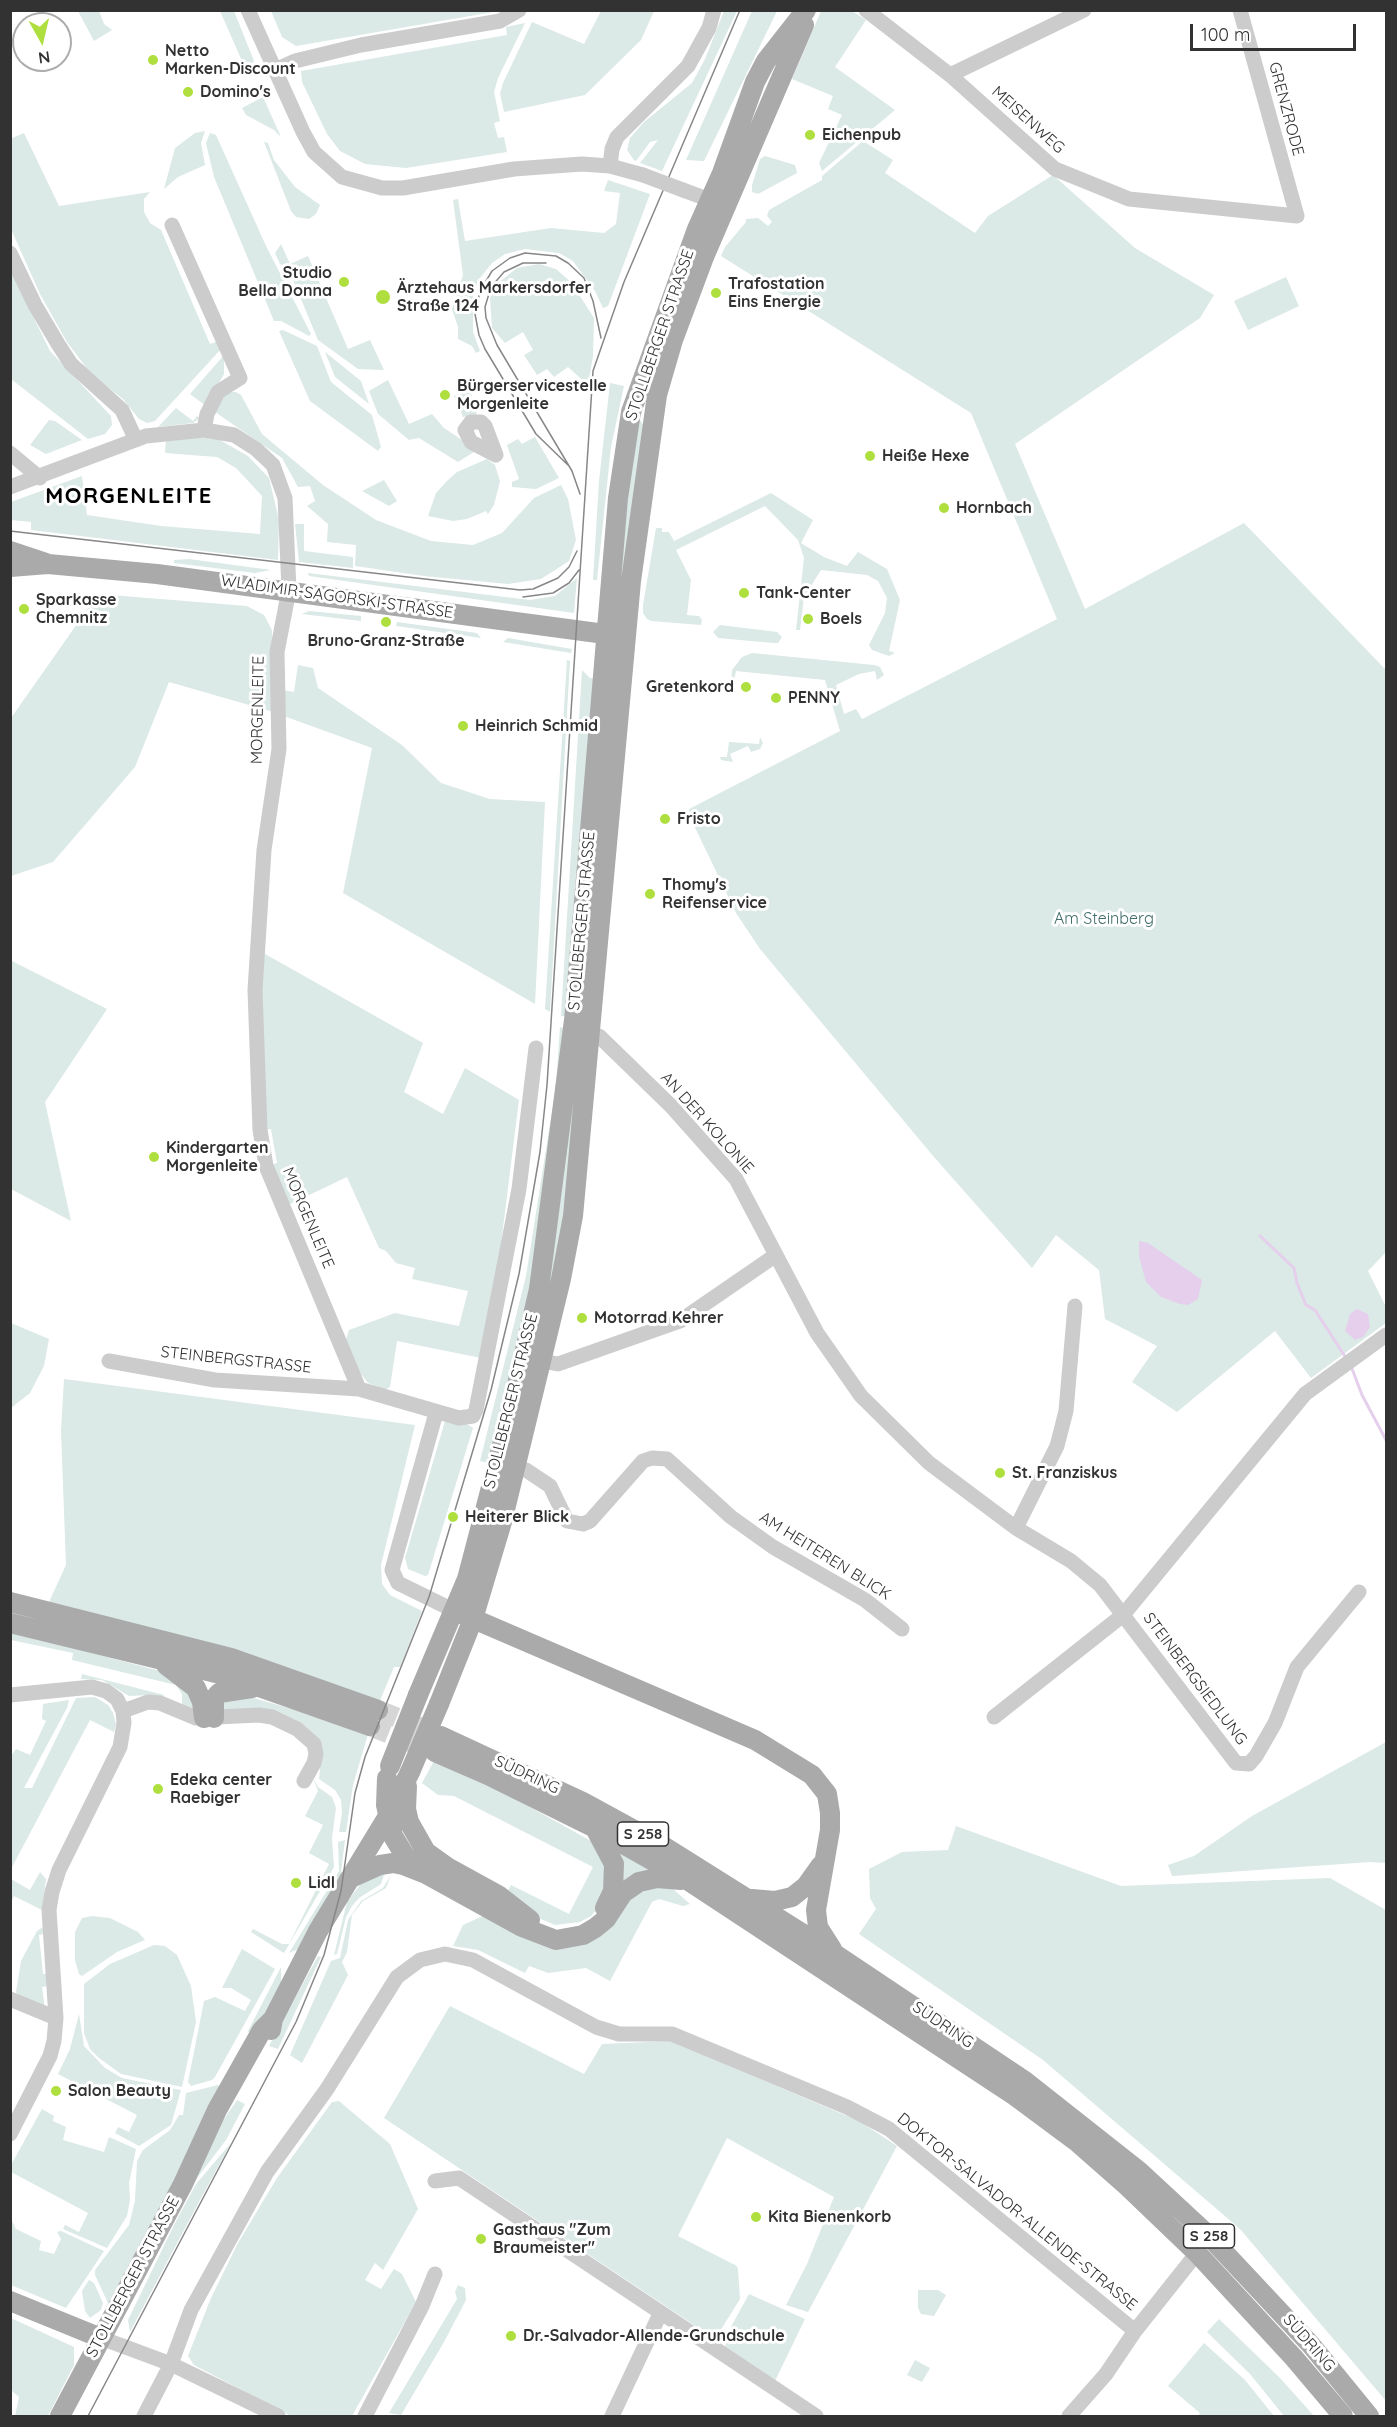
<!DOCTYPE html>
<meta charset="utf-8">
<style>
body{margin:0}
#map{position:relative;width:1397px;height:2427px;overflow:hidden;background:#fff;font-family:Quicksand,sans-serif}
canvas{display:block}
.frame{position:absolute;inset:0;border:12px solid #323232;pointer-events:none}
.north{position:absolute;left:12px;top:12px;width:60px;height:60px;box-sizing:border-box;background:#fff;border:2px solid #adadad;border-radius:50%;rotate:172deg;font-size:16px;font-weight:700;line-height:24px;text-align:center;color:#323232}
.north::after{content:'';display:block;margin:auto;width:21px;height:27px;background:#aedf3e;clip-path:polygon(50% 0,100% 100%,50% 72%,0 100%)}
.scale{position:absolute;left:1190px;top:24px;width:166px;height:27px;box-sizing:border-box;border:3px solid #323232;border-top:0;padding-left:8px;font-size:18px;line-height:21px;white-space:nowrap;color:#323232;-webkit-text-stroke:4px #fff;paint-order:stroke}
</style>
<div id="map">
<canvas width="1397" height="2427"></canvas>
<div class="frame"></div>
<div class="north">N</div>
<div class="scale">100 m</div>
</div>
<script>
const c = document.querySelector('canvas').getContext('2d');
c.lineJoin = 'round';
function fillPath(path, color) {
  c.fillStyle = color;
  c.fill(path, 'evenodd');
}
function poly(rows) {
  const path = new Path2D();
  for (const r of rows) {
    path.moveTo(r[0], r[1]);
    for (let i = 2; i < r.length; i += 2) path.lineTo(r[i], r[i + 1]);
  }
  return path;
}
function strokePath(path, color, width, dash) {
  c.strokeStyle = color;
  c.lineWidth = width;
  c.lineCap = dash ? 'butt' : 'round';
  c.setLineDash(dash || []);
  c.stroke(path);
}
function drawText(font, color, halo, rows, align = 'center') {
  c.font = font + ' Quicksand,sans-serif';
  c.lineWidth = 6;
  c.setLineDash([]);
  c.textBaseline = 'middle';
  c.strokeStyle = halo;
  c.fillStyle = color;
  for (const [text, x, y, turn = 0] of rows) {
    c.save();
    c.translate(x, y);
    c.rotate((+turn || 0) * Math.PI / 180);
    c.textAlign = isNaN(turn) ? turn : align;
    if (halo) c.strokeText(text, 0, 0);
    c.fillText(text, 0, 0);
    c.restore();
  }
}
const green = poly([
 [78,11,99,11,104,24,112,30,94,41],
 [220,11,234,11,254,61,249,70,239,74,246,70],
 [271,11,499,11,296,46,282,37],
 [601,11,654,11,641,40,585,95,504,112,500,93,503,83,532,22,584,44],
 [724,11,737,11,662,171,640,163,658,140,650,142,636,161,634,160,627,150,630,138,644,122,692,83,705,59],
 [752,11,777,11,704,161,686,160],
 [821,11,852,11,866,20,835,67,895,110,822,171,819,163,842,115,828,109,833,96,792,79],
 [525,23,498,78,494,92,500,121,494,123,498,138,504,137,507,152,406,168,365,164,340,151,327,134,302,82,301,71,507,35,506,27],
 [263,97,281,137,274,130,246,115,242,108],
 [205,131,201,143,205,165,178,177,164,189,175,148,195,133],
 [24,133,59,206,150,192,144,199,144,212,150,223,161,230,210,344,218,341,221,349,155,421,147,423,139,419,123,399,91,374,67,342,40,294,11,229,10,139],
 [210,133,216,135,266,246,311,334,309,336,281,321,274,321,214,177,206,143],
 [863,141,893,160,885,173,975,233,988,216,1053,175,1135,248,1214,295,1200,318,1015,444,1085,609,1244,523,1386,670,1386,1252,1368,1271,1386,1307,1386,1323,1311,1378,1275,1331,1177,1412,1132,1382,1157,1346,1105,1319,1099,1270,1056,1235,1032,1268,934,1157,760,949,736,913,690,817,689,809,840,731,825,680,736,671,733,685,731,685,732,670,742,657,752,653,874,665,880,667,884,675,877,680,875,671,859,674,836,685,844,714,856,709,862,719,1057,619,971,413,721,256,725,247,746,222,746,219,758,218,768,226,772,222,767,216,769,210,822,180,822,176],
 [264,142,268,143,274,160,295,187,320,205,316,214,309,219,296,217,291,211],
 [765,156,795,165,797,173,758,194,752,192,752,185,760,159],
 [608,180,650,194,608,306,603,308,595,291,573,261,559,253,525,249,505,254,492,263,480,278,473,293,473,332,480,351,476,353,472,346,458,339,458,327,452,309,463,275,453,200,458,199,465,241,551,228,604,233,616,224,620,193,604,191],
 [281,244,290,264,308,256,348,349,370,340,384,370,358,369,318,340,289,270,280,264,275,253],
 [539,264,556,269,571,282,594,318,593,356,588,385,568,367,554,377,547,369,537,375,524,355,533,350,523,332,505,343,492,328,490,298,498,283,517,268],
 [10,269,50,351,111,416,112,425,105,434,88,439,11,379],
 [1286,277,1299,306,1248,330,1234,301],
 [283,330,317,346,331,382,372,415,381,447,378,451,310,401,279,331],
 [325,352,361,381,369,404,335,377],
 [224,355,224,374,206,406,190,394],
 [388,380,409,424,432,414,444,428,477,450,458,462,419,438,409,440,378,414,369,391],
 [610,383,624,386,611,447,597,580,593,580,599,481],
 [455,384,467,387,472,396,469,404,472,410,477,410,476,416,463,417,454,396,459,394],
 [230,392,236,392,241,395,262,434,323,485,376,520,431,541,473,545,502,533,534,498,561,485,568,499,576,540,569,561,541,579,508,584,424,576,355,566,356,545,327,542,328,524,307,506,315,501,310,486,298,487,282,458,215,412,224,396],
 [176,408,193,421,197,416,200,418,193,423,158,427],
 [49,420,55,421,82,440,46,454,30,445],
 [640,420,644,426,635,482,624,601,619,600,625,517,637,421],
 [192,437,218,439,248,456,269,478,279,520,278,560,31,530,31,522,11,520,11,502,82,476,87,515,161,526,260,534,262,496,236,468,217,457,165,453,166,440],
 [535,437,559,478,536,489,512,487,512,482,519,479,507,445,518,439,522,444],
 [487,459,495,465,500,481,494,505,488,514,486,511,467,519,453,521,428,516,436,493,447,481,457,472],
 [384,480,397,501,389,506,362,491],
 [771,493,813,520,801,543,824,557,847,566,858,552,887,569,900,600,889,651,895,653,889,656,872,650,869,645,885,613,887,598,878,581,867,575,821,570,804,597,800,630,796,630,804,558,798,540,765,506,676,550,691,580,687,615,699,616,702,620,701,625,651,621,647,619,643,613,643,605,656,528,662,528,662,532,669,532,674,541],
 [295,524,304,524,304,551,353,557,353,568,299,562],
 [189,559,271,570,255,573,174,563,174,560],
 [308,573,530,600,555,596,577,578,574,613,309,576],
 [98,594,247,606,264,615,272,630,271,688,294,692,298,665,313,668,318,688,402,745,441,783,490,799,545,802,535,1004,343,893,372,748,270,711,169,682,135,767,53,862,11,876,11,718],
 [309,611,361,616,361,621,302,614],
 [397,622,477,633,481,638,396,626],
 [720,625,777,632,782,637,778,643,773,643,718,638,713,632],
 [508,638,572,649,571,653,503,642],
 [567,660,570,661,550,1012,545,1009],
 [582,670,590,678,596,678,568,1016,561,1016],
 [760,737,763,743,760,749,751,752,748,746,730,754,733,762,721,760,720,757,727,757,729,742,759,744],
 [258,950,423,1043,404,1092,443,1114,465,1068,519,1100,497,1276,481,1358,397,1341,390,1387,385,1390,368,1383,354,1365,345,1343,349,1330,395,1313,459,1326,468,1291,412,1279,415,1268,396,1263,386,1251,379,1248,347,1177,288,1205,270,1165,277,1163,271,1129,262,1130],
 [10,960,107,1009,45,1102,71,1221,11,1189],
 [579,1025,570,1191,543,1318],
 [560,1027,565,1029,530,1302,491,1464,480,1461,526,1276,556,1086],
 [11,1323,49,1339,44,1366,30,1393,11,1408],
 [64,1379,415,1425,381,1565,382,1584,390,1595,422,1611,400,1667,394,1667,379,1703,49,1602,66,1565,61,1431],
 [445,1421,467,1424,473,1428,428,1575,425,1576,408,1569,405,1558],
 [10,1631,182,1677,197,1711,182,1707,182,1694,176,1685,72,1660,73,1653,11,1640],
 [82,1674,164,1695,161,1698,150,1695,129,1696,102,1680,81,1679],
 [216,1693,236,1693,369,1731,353,1785,346,1832,339,1832,342,1813,341,1800,335,1790,319,1779,320,1770,311,1732,219,1711],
 [95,1697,108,1705,113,1713,116,1724,114,1732,90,1720,11,1869,11,1756,16,1749,30,1755,46,1721,42,1719,43,1704,69,1700,67,1708,24,1788,32,1788,76,1698],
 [1386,1742,1386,1863,1370,1862,1172,1876,1168,1865,1194,1856,1252,1816],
 [435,1759,503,1792,591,1841,609,1866,599,1907,591,1916,580,1922,555,1925,529,1914,507,1893,511,1885,569,1914,593,1867,454,1796,438,1795,422,1783],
 [313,1778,318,1787,332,1797,336,1808,332,1838,334,1867,284,1953,251,1932,253,1929,282,1944,289,1944,329,1864,309,1853,323,1825,305,1816,318,1791],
 [956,1826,1121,1886,1330,1878,1386,1910,1386,2401,1240,2229,1043,2060,859,1934,876,1909,870,1898,869,1869,902,1852,948,1850],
 [345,1840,340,1880,301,1948,289,1953,339,1871,338,1842],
 [608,1842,659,1871,621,1889],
 [386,1869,381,1884,359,1898,352,1906,346,1917,337,1954,334,1955,347,1902,363,1881],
 [40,1872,46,1879,42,1910,14,1896,11,1903,11,1879,30,1890],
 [391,1875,386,1888,363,1901,352,1915,347,1952,342,1962,348,1975,302,2063,290,2055,331,1961,340,1958,348,1920,361,1901,383,1888],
 [661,1882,673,1889,690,1904,683,1906,659,1899,652,1902,610,1981,586,1968,548,1973,529,1966,525,1973,478,1950,453,1946,463,1925,485,1915,562,1944,626,1897],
 [92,1916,110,1918,138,1932,145,1940,117,1952,82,1976,79,1974,75,1960,75,1932,82,1918],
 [46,1925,47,1933,39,1935,43,1974,48,1974,49,1986,42,1987,45,2009,19,2000,16,1992,21,1961,37,1931],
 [154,1945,165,1946,177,1955,191,1986,196,2022,182,2087,121,2074,99,2058,90,2049,84,2033,84,1984,110,1964],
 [242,1949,275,1969,215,2077,212,2080,191,2086,188,2082,204,2001,215,1997,245,2011,251,2000,231,1988,222,1988],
 [318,1956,321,1957,278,2049,269,2046],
 [281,1967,281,1983,254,2039,248,2031],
 [450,2006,584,2074,602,2044,671,2041,859,2121,897,2146,808,2312,786,2305,807,2264,834,2197,727,2138,678,2236,737,2266,738,2270,740,2299,715,2339,384,2118],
 [79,2014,84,2046,105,2068,122,2078,181,2090,171,2125,139,2146,115,2133,118,2127,129,2132,137,2115,58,2074,70,2049],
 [218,2085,221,2089,110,2304,108,2303,95,2275,95,2270,129,2225,135,2201,137,2161,143,2150,170,2130,179,2115,183,2115,186,2093],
 [237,2100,245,2104,226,2140,194,2182,218,2128],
 [339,2101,390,2144,418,2209,383,2270,375,2263,365,2280,381,2289,394,2269,402,2274,416,2302,352,2416,291,2416,194,2365,188,2356,211,2298,238,2243,277,2178,332,2102],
 [42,2109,54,2116,53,2121,66,2127,63,2140,104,2152,109,2137,136,2149,129,2183,130,2200,127,2216,107,2248,63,2229,65,2225,79,2232,88,2213,11,2172,11,2165],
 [231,2143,200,2200,130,2332,128,2320,175,2223,196,2184],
 [11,2219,16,2229,41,2241,39,2250,54,2254,61,2239,57,2232,61,2231,104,2251,66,2308,11,2285],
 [89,2280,94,2283,103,2303,101,2310,90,2318,85,2311,82,2291],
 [458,2285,465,2288,466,2300,444,2342,401,2415,389,2413,457,2299,455,2292],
 [918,2290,938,2290,946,2295,934,2316,921,2314,918,2308],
 [749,2294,805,2319,775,2381,722,2356,732,2325],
 [11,2318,74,2347,74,2365,48,2416,15,2416,19,2397,11,2390],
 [1219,2319,1280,2378,1314,2416,1284,2416,1250,2374,1207,2332],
 [1204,2343,1245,2380,1274,2416,1198,2416,1200,2413,1168,2386],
 [915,2360,930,2368,922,2382,907,2375]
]);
const water = poly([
 [1139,1241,1148,1243,1202,1280,1198,1299,1188,1305,1180,1304,1161,1297,1146,1282,1139,1256],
 [1357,1309,1368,1314,1370,1327,1363,1337,1355,1340,1345,1331,1350,1314]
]);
const stream = poly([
 [1260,1236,1294,1268,1297,1283,1306,1305,1315,1310,1346,1358],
 [1351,1366,1362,1395,1386,1440]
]);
const majorTunnel = poly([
 [378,1710,422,1728],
 [370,1726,415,1744]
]);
const minor = poly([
 [248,10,303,132,314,152,342,177,382,188,403,188,514,169,582,164,610,166,643,175],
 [866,10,950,75,1055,169,1129,199,1297,216,1240,10],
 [275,70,295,61,361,45,500,21,519,10],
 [950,75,1084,10],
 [610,166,612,149,617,137,688,66,709,28,714,10],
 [683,190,718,203],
 [172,225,240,378,218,392,207,414,204,430,234,435,256,449,273,465,285,498,289,590,277,652,279,749,264,850,255,990,260,1130,266,1166,359,1389,459,1418,473,1416,476,1410,519,1189,536,1048],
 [10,253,35,305,58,344,71,364,122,410,136,440],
 [471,422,481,422,485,426,496,455,471,442,465,430,471,422],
 [10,453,40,478],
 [10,487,146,436,204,430],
 [776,1255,817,1333,861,1396,929,1463,1016,1528,1071,1561,1100,1585,1236,1763,1249,1764,1256,1756,1275,1723,1297,1667,1359,1592],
 [532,1359,558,1364,680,1321,776,1255,736,1179,671,1106,599,1036,590,1033],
 [109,1361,215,1380,359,1389],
 [436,1413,392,1570,398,1583,455,1611],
 [517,1468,526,1470,550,1486,567,1521,583,1524,590,1521,643,1461,652,1458,667,1459,731,1517,773,1547,865,1600,902,1629],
 [1016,1528,1057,1446,1066,1411,1075,1306],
 [10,1695,92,1687,106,1691,117,1699,123,1711,124,1723,120,1747,59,1870,52,1892,49,1910,56,2018,54,2041,50,2056,10,2134],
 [123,1711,148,1702,160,1703,196,1718,259,1715,272,1717,297,1729,314,1744,316,1754,314,1763,304,1781],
 [994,1717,1123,1615,1305,1394,1386,1335],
 [10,1999,56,2018],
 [435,2181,459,2178,816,2416],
 [101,2338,171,2364,144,2416],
 [278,2416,171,2364,191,2310,267,2172,327,2089,397,1977,420,1960,445,1954,473,1960,596,2027,619,2034,672,2034,847,2107,889,2129,1135,2331],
 [365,2416,422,2306,435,2274],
 [612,2416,660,2314],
 [1069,2416,1106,2374,1135,2331,1197,2253]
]);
const major = poly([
 [10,551,46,563],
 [10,567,48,564,157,574,620,636],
 [10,1602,231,1658,378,1710],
 [462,1614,755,1740,812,1775,827,1794,830,1813,830,1830,816,1910,818,1927,832,1949],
 [10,1623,228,1676,370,1726],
 [166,1665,196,1688,202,1702,204,1718],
 [418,1695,467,1579,511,1411,539,1289,574,1020,618,498,631,412,697,229,722,173,755,82,766,61,806,10],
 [439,1704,473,1619,502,1522,561,1279,573,1216,631,581,657,395,673,340,704,257,804,25],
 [214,1718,214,1699,219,1693,252,1688],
 [441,1736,583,1802,660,1844,835,1954,1025,2081,1139,2171,1207,2234,1311,2345,1369,2416],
 [435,1752,488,1775,593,1827,687,1880,1015,2096,1077,2142,1127,2186,1197,2253,1294,2358,1343,2416],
 [387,1778,386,1805,393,1836,405,1856,419,1869],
 [407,1786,406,1809,409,1822,426,1852,447,1867,498,1895,530,1920],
 [596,1830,614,1864,613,1891,605,1908],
 [349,1879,380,1865,393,1863,403,1865,426,1874,522,1927,556,1940,583,1935,595,1928,606,1919,623,1893,639,1882,657,1878,681,1880],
 [752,1899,775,1901,792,1897,806,1886,821,1865],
 [271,2030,273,2019,318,1931,388,1816,410,1772],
 [10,2301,101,2338],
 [60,2416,183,2184,217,2110,262,2030,273,2019]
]);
const tram = poly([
 [546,263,523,263,504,272,491,287,485,307,486,318,497,345,572,471,580,494],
 [569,466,536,434,485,349,479,335,475,314,480,291,492,271,510,258,525,253,556,256,568,263,584,278,593,301,601,338],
 [10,531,520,590,533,589,558,578,569,567,577,551],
 [523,597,553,593,569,583,579,570],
 [88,2416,296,2022,324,1955,341,1891,355,1793,365,1757,429,1597,491,1390,519,1274,540,1152,547,1085,593,371,624,282,740,10]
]);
const minorBridge = poly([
 [643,175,683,190]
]);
const majorBridge = poly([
 [390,1766,418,1695],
 [410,1772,439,1704]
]);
const markers = [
 [153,60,6,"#aedf3e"],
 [188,92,6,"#aedf3e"],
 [810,135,6,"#aedf3e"],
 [344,282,6,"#aedf3e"],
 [716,293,6,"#aedf3e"],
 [383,297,8,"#aedf3e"],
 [445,395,6,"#aedf3e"],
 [870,456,6,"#aedf3e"],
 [944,508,6,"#aedf3e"],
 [744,593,6,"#aedf3e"],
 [24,609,6,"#aedf3e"],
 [808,619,6,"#aedf3e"],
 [386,622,6,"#aedf3e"],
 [746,687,6,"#aedf3e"],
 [776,698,6,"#aedf3e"],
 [463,726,6,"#aedf3e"],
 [665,819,6,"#aedf3e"],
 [650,894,6,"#aedf3e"],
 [154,1157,6,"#aedf3e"],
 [582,1318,6,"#aedf3e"],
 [1000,1473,6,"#aedf3e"],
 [453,1517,6,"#aedf3e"],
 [158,1789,6,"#aedf3e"],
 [296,1883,6,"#aedf3e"],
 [56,2091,6,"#aedf3e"],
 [756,2217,6,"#aedf3e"],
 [481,2239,6,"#aedf3e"],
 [511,2336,6,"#aedf3e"]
];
const shields = [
 [643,1834,51],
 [1209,2236,51]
];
const shieldNames = [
 ["S 258",643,1834],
 ["S 258",1209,2236]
];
const poiNames = [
 ["Netto",165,51],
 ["Marken-Discount",165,69],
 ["Domino's",200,92],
 ["Eichenpub",822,135],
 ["Studio",332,273,"right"],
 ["Bella Donna",332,291,"right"],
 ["Trafostation",728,284],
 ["Eins Energie",728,302],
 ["Ärztehaus Markersdorfer",397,288],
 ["Straße 124",397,306],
 ["Bürgerservicestelle",457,386],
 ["Morgenleite",457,404],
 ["Heiße Hexe",882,456],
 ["Hornbach",956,508],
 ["Tank-Center",756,593],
 ["Sparkasse",36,600],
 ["Chemnitz",36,618],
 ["Boels",820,619],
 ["Bruno-Granz-Straße",386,641,"center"],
 ["Gretenkord",734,687,"right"],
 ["PENNY",788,698],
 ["Heinrich Schmid",475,726],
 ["Fristo",677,819],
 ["Thomy's",662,885],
 ["Reifenservice",662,903],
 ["Kindergarten",166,1148],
 ["Morgenleite",166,1166],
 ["Motorrad Kehrer",594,1318],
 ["St. Franziskus",1012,1473],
 ["Heiterer Blick",465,1517],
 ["Edeka center",170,1780],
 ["Raebiger",170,1798],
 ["Lidl",308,1883],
 ["Salon Beauty",68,2091],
 ["Kita Bienenkorb",768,2217],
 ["Gasthaus \"Zum",493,2230],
 ["Braumeister\"",493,2248],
 ["Dr.-Salvador-Allende-Grundschule",523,2336]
];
const streetNames = [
 ["GRENZRODE",1286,109,75],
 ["MEISENWEG",1028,120,42],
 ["STOLLBERGER STRASSE",660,335,-71],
 ["WLADIMIR-SAGORSKI-STRASSE",337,597,8],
 ["MORGENLEITE",258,710,-89],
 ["STOLLBERGER STRASSE",582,921,-85],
 ["AN DER KOLONIE",707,1123,48],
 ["MORGENLEITE",308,1218,67],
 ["STEINBERGSTRASSE",236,1360,6],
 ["STOLLBERGER STRASSE",511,1401,-76],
 ["AM HEITEREN BLICK",825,1556,32],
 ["STEINBERGSIEDLUNG",1195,1679,53],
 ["SÜDRING",527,1775,25],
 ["SÜDRING",943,2025,34],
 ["DOKTOR-SALVADOR-ALLENDE-STRASSE",1017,2212,39],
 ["STOLLBERGER STRASSE",133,2277,-62],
 ["SÜDRING",1309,2343,49]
];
const parkNames = [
 ["Am Steinberg",1104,919]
];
const districtNames = [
 ["MORGENLEITE",129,496]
];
fillPath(green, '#dbe9e7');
fillPath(water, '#e5cfec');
strokePath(stream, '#e5cfec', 3);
strokePath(majorTunnel, '#d6d6d6', 20, [20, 10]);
strokePath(minor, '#ccc', 15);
strokePath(major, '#aaa', 20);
strokePath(tram, '#878787', 1.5);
strokePath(minorBridge, '#ccc', 15);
strokePath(majorBridge, '#aaa', 20);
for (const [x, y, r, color] of markers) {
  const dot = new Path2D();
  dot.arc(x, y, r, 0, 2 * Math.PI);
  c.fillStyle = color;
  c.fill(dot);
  strokePath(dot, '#fff', 2);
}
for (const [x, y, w] of shields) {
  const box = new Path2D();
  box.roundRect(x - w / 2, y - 12, w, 24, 4.5);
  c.fillStyle = '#fff';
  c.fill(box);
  strokePath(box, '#323232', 1.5);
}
drawText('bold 15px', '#323232', null, shieldNames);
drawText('bold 16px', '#323232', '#fff', poiNames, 'left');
drawText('16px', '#323232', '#fff', streetNames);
drawText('16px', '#406d69', '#fff', parkNames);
c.letterSpacing = '1.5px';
drawText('bold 22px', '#000', '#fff', districtNames);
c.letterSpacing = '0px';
</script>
